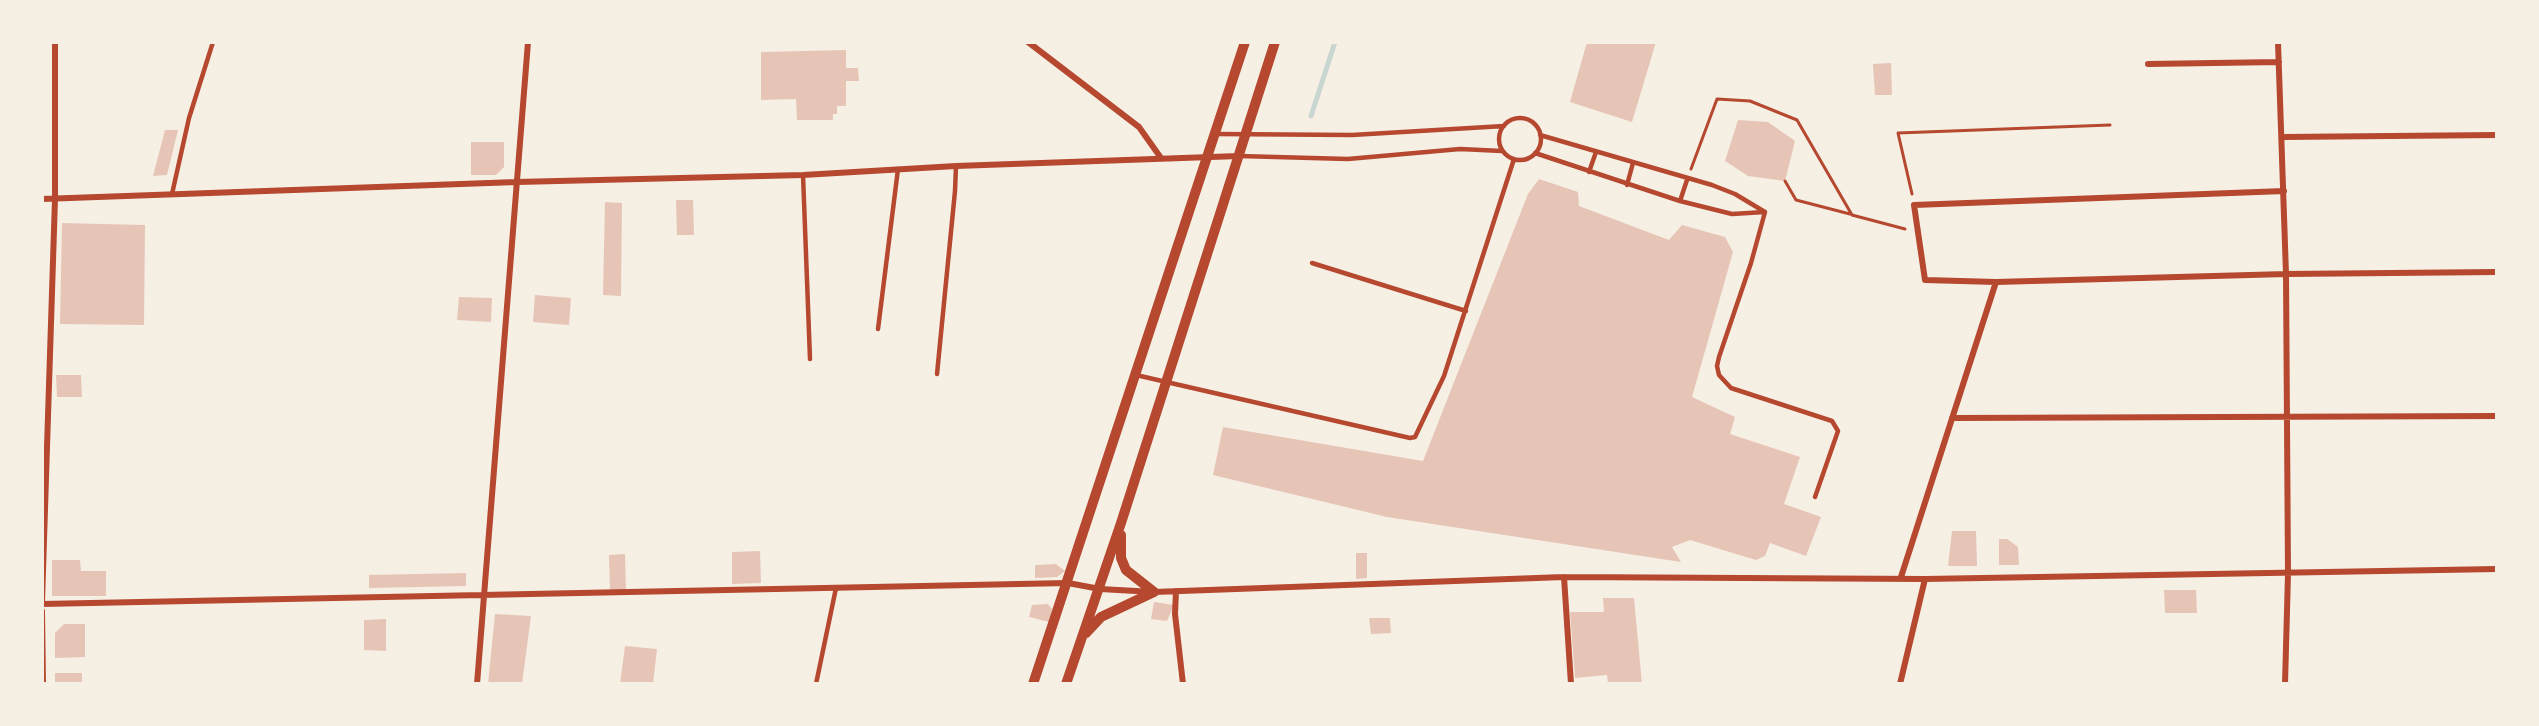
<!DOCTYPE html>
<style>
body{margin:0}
#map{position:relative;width:2539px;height:726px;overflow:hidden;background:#f6efe4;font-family:"Work Sans",sans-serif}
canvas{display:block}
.frame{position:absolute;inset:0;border:44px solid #f6efe4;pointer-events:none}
</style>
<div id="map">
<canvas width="2539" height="726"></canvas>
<div class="frame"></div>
</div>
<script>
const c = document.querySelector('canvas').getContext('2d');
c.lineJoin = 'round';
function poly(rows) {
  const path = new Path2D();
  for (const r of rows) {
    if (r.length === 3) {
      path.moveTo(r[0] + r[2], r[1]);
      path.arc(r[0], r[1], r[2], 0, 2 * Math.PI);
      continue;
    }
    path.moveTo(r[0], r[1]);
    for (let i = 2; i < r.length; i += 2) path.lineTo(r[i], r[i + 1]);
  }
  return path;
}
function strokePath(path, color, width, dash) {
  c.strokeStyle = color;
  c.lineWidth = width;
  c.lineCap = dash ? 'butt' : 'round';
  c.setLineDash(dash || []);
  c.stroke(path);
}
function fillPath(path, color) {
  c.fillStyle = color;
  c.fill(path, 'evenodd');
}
const stream = poly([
 [1311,116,1335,42]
]);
const building = poly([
 [1587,42,1656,42,1632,122,1570,102],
 [846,50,846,68,858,68,859,81,846,81,846,106,837,106,837,114,833,114,833,120,797,120,796,99,761,100,761,52],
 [1891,63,1892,95,1875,95,1873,64],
 [1738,120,1768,122,1795,141,1785,181,1748,176,1725,161],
 [165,130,178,130,167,175,153,176],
 [471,142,504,142,504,167,496,175,471,175],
 [1539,179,1578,192,1579,206,1669,240,1682,225,1725,237,1733,252,1692,397,1735,417,1730,434,1800,457,1784,504,1821,517,1806,556,1770,543,1765,556,1756,560,1690,540,1672,547,1681,562,1387,517,1213,475,1223,427,1423,461,1528,194],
 [676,200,693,200,694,235,677,235],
 [605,202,622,203,621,296,603,295],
 [62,223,145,225,144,325,60,324],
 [535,295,571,298,569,325,533,322],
 [459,297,492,298,491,322,457,320],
 [56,375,81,375,82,397,57,397],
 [1952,531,1976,531,1977,566,1948,566],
 [1999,539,2007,539,2018,547,2019,565,1999,565],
 [760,551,761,583,732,584,732,552],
 [1356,553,1367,553,1367,578,1356,579],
 [625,554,626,590,610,590,609,555],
 [52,560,80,560,81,571,106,571,106,596,52,596],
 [1056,564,1065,571,1057,577,1035,578,1035,565],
 [466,573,466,586,369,588,369,575],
 [2164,590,2196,590,2197,613,2165,613],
 [1603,598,1634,598,1642,684,1608,684,1607,675,1575,678,1570,612,1604,612],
 [1154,602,1174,605,1167,621,1151,619],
 [1048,604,1052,609,1049,622,1029,617,1032,605],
 [495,614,531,616,522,684,488,684],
 [1369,618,1390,618,1391,633,1371,634],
 [386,619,386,651,364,650,364,620],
 [64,624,85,624,85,657,55,658,55,633],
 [625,646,657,649,653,684,620,684],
 [55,673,82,673,82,684,55,684]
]);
const path = poly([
 [1691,169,1717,99,1750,101,1797,120,1852,215,1905,229],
 [1785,181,1796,200,1850,214],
 [1912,194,1898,133,2110,125]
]);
const service = poly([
 [1520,139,21],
 [1216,134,1352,135,1504,126],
 [1540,135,1712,185,1735,194,1765,212],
 [1535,153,1680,201,1732,214,1765,212],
 [1239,156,1348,159,1460,149,1502,151],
 [1589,172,1596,152],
 [803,175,810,359],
 [1627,185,1633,163],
 [172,194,189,118,213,42],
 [1680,201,1687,180],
 [1765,212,1751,263,1719,357,1717,366,1719,375,1731,388,1832,421,1838,431,1815,497],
 [1312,263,1466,311],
 [878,329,898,169],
 [937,374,955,191,956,166],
 [1136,375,1410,438,1415,437,1444,376,1514,159],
 [816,684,836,588]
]);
const minor = poly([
 [1028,42,1139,127,1161,158],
 [2278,42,2286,274,2288,574,2285,684],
 [2148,64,2279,62],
 [2283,137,2497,135],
 [2284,191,1914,205,1925,280,1996,282,2286,274,2497,272],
 [42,199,517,182,803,175,956,166,1239,156],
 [1952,418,2497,416],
 [1564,577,1571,684],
 [1901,577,1996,282],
 [1176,591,1175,614,1183,684],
 [42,602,55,199,55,42],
 [42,604,1068,583,1100,589,1154,592,1564,577,1925,579,2497,569],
 [42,611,43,684],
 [477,684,528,42],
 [1900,684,1925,579]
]);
const tertiary = poly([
 [1121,535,1121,558,1126,570,1154,592],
 [1086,633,1101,617,1154,592],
 [1033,684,1245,42],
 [1066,684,1121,523,1275,42]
]);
strokePath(stream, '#c9d6d2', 5);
fillPath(building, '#e6c5b7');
strokePath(path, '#b5482f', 3);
strokePath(service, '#b5482f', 4.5);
strokePath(minor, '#b5482f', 6);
strokePath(tertiary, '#b5482f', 10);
</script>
